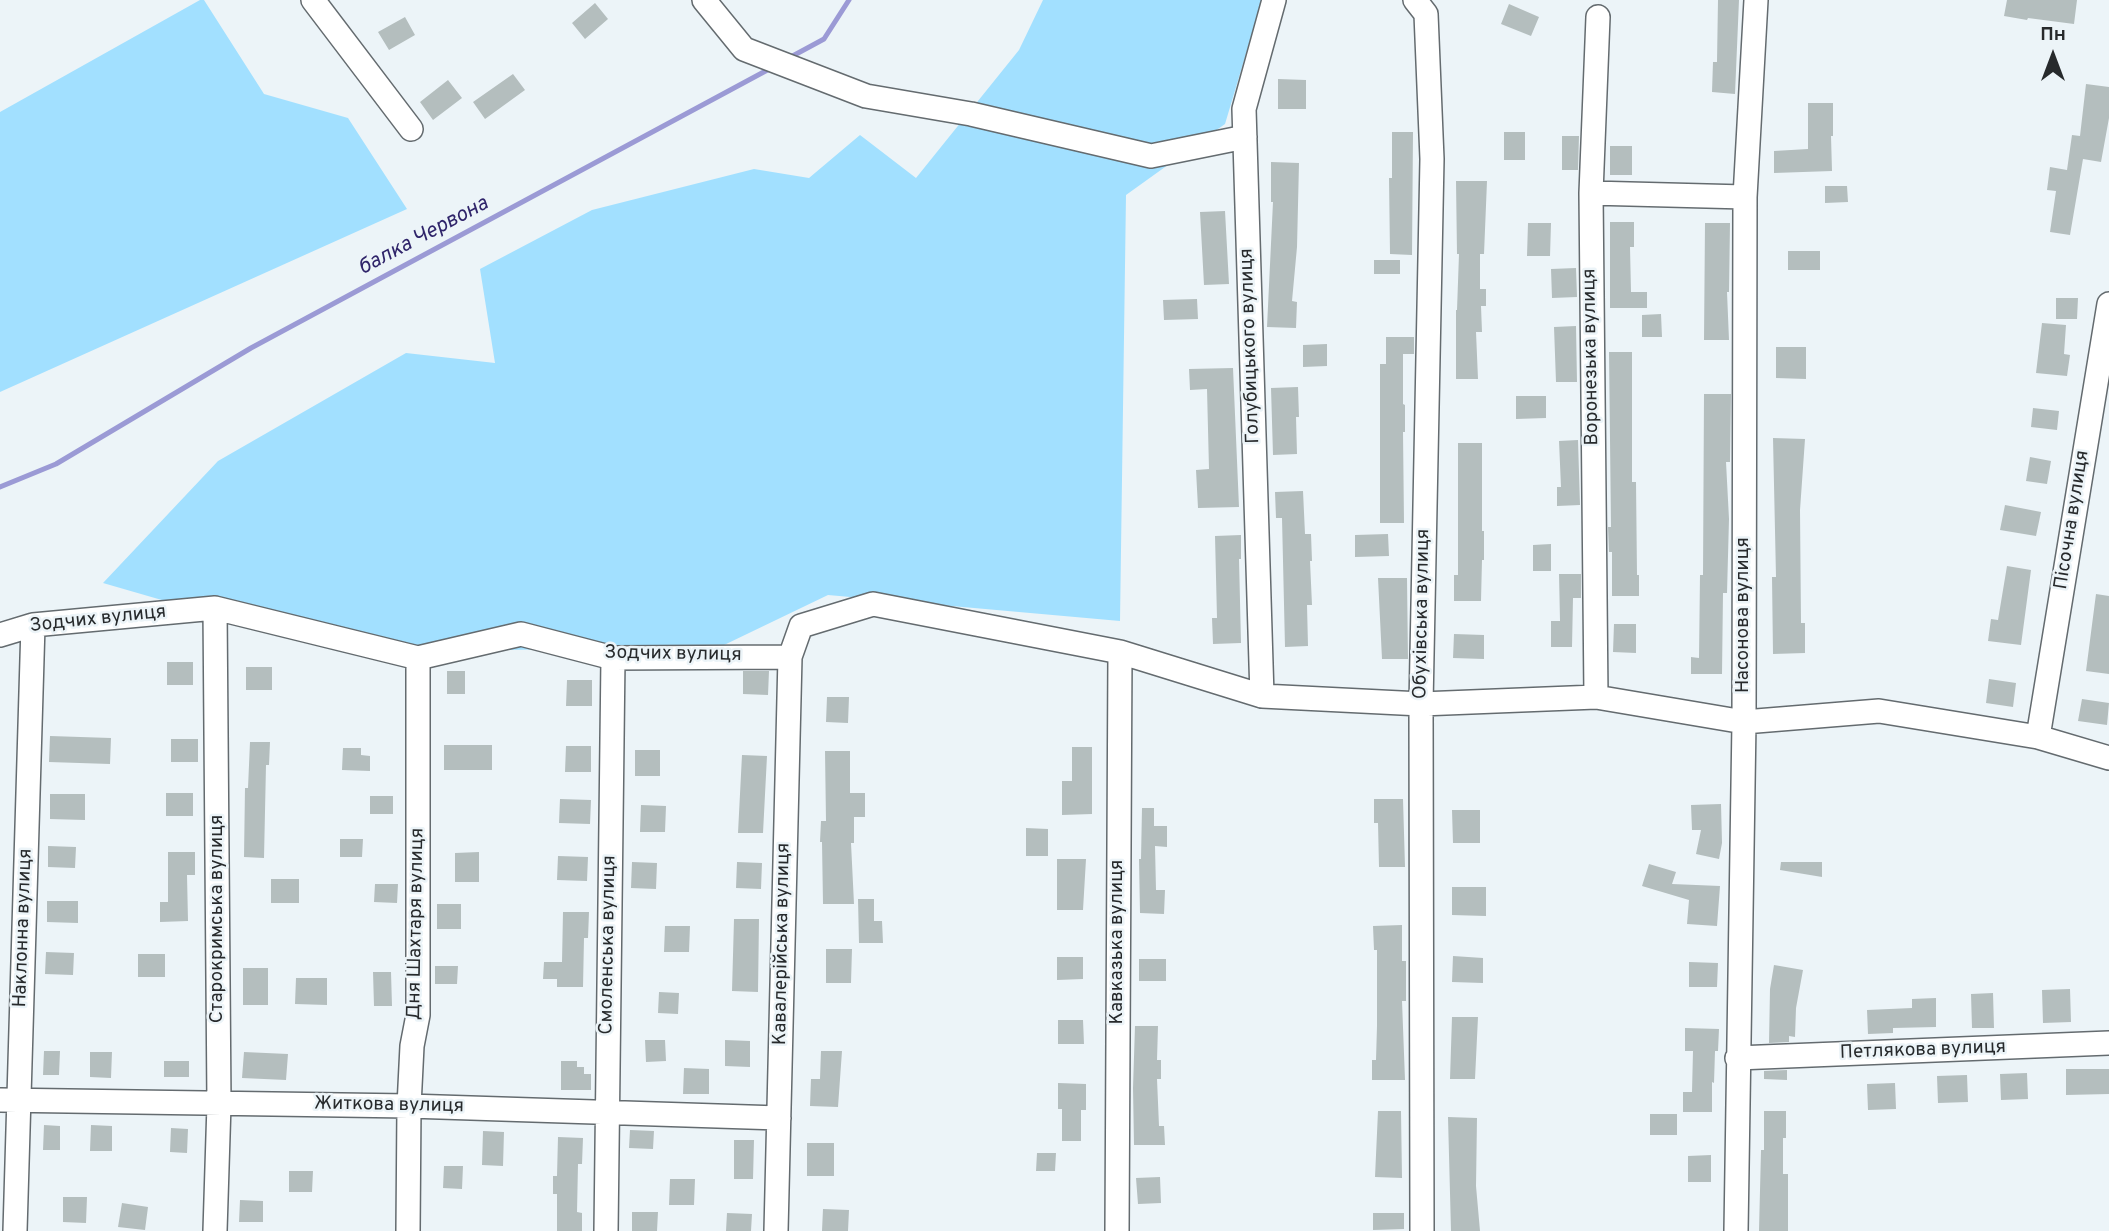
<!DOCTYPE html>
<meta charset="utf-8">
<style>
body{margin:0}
#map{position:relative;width:2109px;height:1231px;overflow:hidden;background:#ecf4f8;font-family:Overpass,sans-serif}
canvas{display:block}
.north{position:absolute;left:2018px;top:21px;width:70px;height:70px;-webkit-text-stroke:5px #ecf4f8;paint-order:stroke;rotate:0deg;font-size:19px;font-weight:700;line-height:28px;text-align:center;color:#272a2c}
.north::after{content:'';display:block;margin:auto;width:24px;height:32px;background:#272a2c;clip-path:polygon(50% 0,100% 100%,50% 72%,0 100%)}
</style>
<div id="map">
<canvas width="2109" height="1231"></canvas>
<div class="north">Пн</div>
</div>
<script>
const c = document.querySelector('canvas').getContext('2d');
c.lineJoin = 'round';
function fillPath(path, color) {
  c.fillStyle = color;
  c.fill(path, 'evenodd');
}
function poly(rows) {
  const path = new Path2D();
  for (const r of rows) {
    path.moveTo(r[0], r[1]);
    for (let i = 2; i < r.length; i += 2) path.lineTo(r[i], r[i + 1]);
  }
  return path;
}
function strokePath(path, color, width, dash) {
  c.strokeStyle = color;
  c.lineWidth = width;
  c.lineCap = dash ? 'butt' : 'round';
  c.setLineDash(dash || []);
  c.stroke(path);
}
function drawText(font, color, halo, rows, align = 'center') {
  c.font = font + ' Overpass,sans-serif';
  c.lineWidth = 5;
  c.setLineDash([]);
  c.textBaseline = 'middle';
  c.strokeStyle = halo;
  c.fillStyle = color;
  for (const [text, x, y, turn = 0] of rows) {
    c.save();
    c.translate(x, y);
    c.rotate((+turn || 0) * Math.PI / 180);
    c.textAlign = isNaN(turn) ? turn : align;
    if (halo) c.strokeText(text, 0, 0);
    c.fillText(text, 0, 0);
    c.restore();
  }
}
const green = poly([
 [200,0,204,0,264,94,348,118,407,209,0,392,0,112],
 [1043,0,1262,0,1225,124,1126,195,1120,621,828,595,722,646,345,653,103,583,218,461,406,353,495,363,480,269,592,210,754,169,809,178,860,135,916,178,1019,50]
]);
const stream = poly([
 [787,59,824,39,849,0],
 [0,487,56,464,251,348,773,67]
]);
const building = poly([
 [1718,0,1739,0,1735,94,1712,92,1713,62,1717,62],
 [2007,0,2077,0,2074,24,2028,18,2027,20,2004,16],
 [595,3,608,19,585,39,572,23],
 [1509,4,1539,17,1531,36,1501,24],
 [405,17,415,35,389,50,378,32],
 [513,74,525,90,485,119,473,102],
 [1278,79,1306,80,1306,109,1278,109],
 [448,80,462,98,433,120,420,102],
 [2086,84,2109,87,2109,118,2101,162,2083,159,2070,235,2050,232,2056,191,2047,190,2050,167,2067,170,2072,135,2080,136],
 [1808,103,1833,103,1833,136,1831,136,1832,171,1774,173,1774,151,1808,149],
 [1392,132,1413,132,1412,255,1390,254,1389,178,1392,178],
 [1504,132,1525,132,1525,160,1504,160],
 [1562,136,1579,136,1578,170,1562,170],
 [1610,146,1632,146,1632,175,1610,175],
 [1271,162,1299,163,1297,247,1292,301,1297,302,1296,328,1267,327,1273,202,1271,202],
 [1456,181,1487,181,1484,254,1480,254,1480,289,1486,289,1486,306,1481,306,1482,332,1476,332,1478,379,1456,379,1456,310,1457,310,1459,254,1457,254],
 [1825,186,1847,186,1848,202,1825,203],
 [1225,211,1229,284,1204,285,1200,212],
 [1610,222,1634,222,1634,247,1630,247,1631,292,1647,292,1647,308,1610,308],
 [1528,223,1551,223,1550,256,1527,256],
 [1705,223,1730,223,1729,292,1727,292,1729,340,1704,340],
 [1788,251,1820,251,1820,270,1788,270],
 [1374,260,1400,260,1400,274,1374,274],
 [1576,268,1577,297,1552,298,1551,269],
 [2056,298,2078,298,2077,319,2056,319],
 [1197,299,1198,319,1164,320,1163,300],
 [1661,314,1662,337,1642,337,1642,315],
 [2042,323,2066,325,2064,354,2070,355,2067,376,2036,373],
 [1576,326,1577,382,1556,382,1554,327],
 [1386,337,1414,337,1414,354,1403,354,1403,404,1405,405,1405,432,1403,432,1404,523,1380,523,1380,364,1386,364],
 [1327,344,1327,366,1303,367,1303,345],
 [1776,347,1806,347,1806,379,1776,378],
 [1609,352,1632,352,1632,482,1636,482,1637,575,1639,575,1639,596,1612,596,1612,552,1609,552,1608,527,1611,527],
 [1233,368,1239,507,1198,508,1196,470,1209,469,1207,389,1190,390,1189,369],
 [1298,387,1299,417,1296,417,1297,454,1273,455,1271,388],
 [1704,394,1731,394,1730,462,1726,462,1729,519,1727,593,1723,593,1722,674,1691,674,1691,657,1699,658,1700,575,1703,575],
 [1516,396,1546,396,1546,418,1516,419],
 [2033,408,2059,411,2057,430,2031,427],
 [1773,438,1805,439,1800,510,1801,623,1805,623,1805,653,1773,654,1772,577,1776,577],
 [1578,440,1580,505,1557,506,1557,487,1561,487,1559,441],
 [1458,443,1482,443,1482,531,1484,531,1484,560,1482,560,1481,601,1454,601,1454,575,1458,575],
 [2030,457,2051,461,2047,484,2026,481],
 [1303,491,1305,534,1311,534,1312,561,1310,561,1312,605,1307,605,1308,646,1285,647,1282,518,1276,518,1275,492],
 [2005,505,2041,512,2036,536,2000,530],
 [1388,534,1389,556,1355,557,1355,535],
 [1241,535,1241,559,1239,559,1241,643,1213,644,1212,618,1217,618,1215,536],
 [1551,544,1551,571,1533,571,1533,545],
 [2007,566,2031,570,2021,645,1988,641,1991,619,1998,620],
 [1559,574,1581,574,1581,598,1573,598,1572,647,1551,647,1551,621,1560,621],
 [1378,578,1407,578,1408,659,1382,659],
 [2096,594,2109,596,2109,674,2086,671],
 [1614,624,1636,624,1636,653,1613,652],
 [1454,634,1484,635,1484,659,1453,658],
 [167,662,193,662,193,685,167,685],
 [246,667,272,667,272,690,246,690],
 [447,671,465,671,465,694,447,694],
 [743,671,769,671,768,695,743,694],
 [1989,679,2016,683,2013,707,1986,703],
 [567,680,592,680,592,706,566,706],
 [827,697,849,697,848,723,826,722],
 [2082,699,2109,703,2107,725,2078,721],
 [50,736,111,738,110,764,49,762],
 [171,739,198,739,198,762,171,762],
 [250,742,270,742,269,765,266,765,264,858,244,857,245,788,248,788],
 [444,745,492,745,492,770,444,770],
 [566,746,591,746,591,772,565,772],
 [1072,747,1092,747,1092,814,1062,815,1062,781,1072,781],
 [343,748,361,748,361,755,370,756,370,771,342,770],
 [635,750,660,750,660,776,635,776],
 [825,751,850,751,850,793,865,793,865,817,854,817,854,843,851,843,854,904,823,904,822,842,820,842,821,821,826,821],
 [742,755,767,756,763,833,738,833],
 [166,793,193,793,193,816,166,816],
 [50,794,85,794,85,820,50,819],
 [370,796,393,796,393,814,370,814],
 [560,799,591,800,590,824,559,823],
 [1374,799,1403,799,1405,867,1379,867,1378,823,1374,823],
 [1721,804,1722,843,1719,859,1696,854,1701,830,1692,830,1691,805],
 [641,805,666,806,665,832,640,832],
 [1142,808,1154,808,1154,826,1167,826,1167,847,1155,846,1156,890,1165,890,1164,914,1140,913,1139,859,1141,859],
 [1452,810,1480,810,1480,843,1453,843],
 [1026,828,1048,829,1048,856,1026,856],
 [340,839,363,839,362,857,340,857],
 [48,846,76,847,75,868,48,867],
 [168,852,195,852,195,875,187,875,188,921,160,922,160,902,168,902],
 [479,852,479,882,455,882,455,853],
 [558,856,588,857,587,881,557,880],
 [1057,859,1086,859,1083,910,1057,910],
 [632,862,657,863,656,889,631,888],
 [737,862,762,863,761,889,736,888],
 [1781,862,1822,862,1822,877,1780,870],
 [1649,864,1676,872,1672,884,1720,886,1717,926,1687,924,1689,900,1642,886],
 [271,879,299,879,299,903,271,903],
 [375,884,398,884,397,903,374,902],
 [1452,887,1486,887,1486,916,1452,915],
 [858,899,874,899,874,921,882,921,883,943,859,943],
 [47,901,78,901,78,923,47,922],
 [437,904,461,904,461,929,437,929],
 [563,912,589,912,588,938,584,938,583,987,557,987,557,979,543,979,544,962,562,962],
 [734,919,759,919,758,992,732,991],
 [1402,925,1402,961,1406,961,1406,1001,1402,1001,1405,1080,1372,1080,1372,1060,1376,1060,1377,1026,1377,950,1374,950,1373,926],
 [665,926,690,926,689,952,664,952],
 [826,949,852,949,851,983,826,983],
 [46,952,74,953,73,975,45,974],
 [138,954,165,954,165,977,138,977],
 [1453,956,1483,958,1483,983,1452,982],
 [1057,957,1083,957,1083,979,1057,980],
 [1139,959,1166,959,1166,981,1139,981],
 [1689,962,1718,963,1717,987,1689,987],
 [1774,965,1803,970,1796,1008,1795,1037,1789,1036,1789,1042,1769,1043,1770,989],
 [435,966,458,966,457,984,435,984],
 [243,968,268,968,268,1005,243,1005],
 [373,972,391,972,392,1006,374,1006],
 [296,978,327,978,327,1005,295,1004],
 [2070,989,2071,1022,2043,1023,2042,990],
 [659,992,679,993,678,1014,658,1013],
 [1993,993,1994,1028,1972,1028,1971,994],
 [1936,998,1936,1027,1893,1028,1893,1033,1868,1034,1867,1010,1912,1008,1912,999],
 [1452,1017,1478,1017,1475,1079,1450,1079],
 [1058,1020,1083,1020,1084,1044,1058,1044],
 [1135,1026,1158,1026,1157,1060,1161,1060,1161,1079,1157,1079,1159,1126,1164,1126,1165,1145,1134,1145,1133,1088],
 [1685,1028,1719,1029,1718,1051,1715,1051,1714,1083,1712,1082,1712,1112,1683,1112,1683,1092,1692,1092,1693,1051,1685,1051],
 [645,1040,665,1040,666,1061,646,1062],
 [725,1040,750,1041,750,1067,725,1066],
 [44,1051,60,1051,59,1075,43,1075],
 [821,1051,842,1051,838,1107,810,1106,811,1079,820,1079],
 [90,1052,112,1052,111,1078,90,1077],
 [244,1052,288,1054,286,1080,242,1078],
 [164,1061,189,1061,189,1077,164,1077],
 [561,1061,577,1061,577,1067,584,1067,584,1074,591,1074,591,1090,561,1090],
 [684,1068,709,1069,709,1094,683,1094],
 [2066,1069,2109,1069,2109,1094,2066,1095],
 [1787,1070,1787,1080,1764,1079,1764,1071],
 [2027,1073,2028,1099,2001,1100,2000,1074],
 [1967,1075,1968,1102,1938,1103,1937,1076],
 [1058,1083,1086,1084,1086,1110,1081,1110,1081,1141,1062,1141,1062,1109,1058,1109],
 [1895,1083,1896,1109,1868,1110,1867,1084],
 [1378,1111,1401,1111,1402,1178,1375,1177],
 [1764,1111,1786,1111,1786,1138,1783,1138,1783,1174,1788,1174,1788,1231,1759,1231,1761,1150,1764,1150],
 [1650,1114,1677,1114,1677,1135,1650,1135],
 [1448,1117,1477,1118,1476,1186,1480,1231,1451,1231],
 [44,1125,60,1126,60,1150,43,1150],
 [91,1125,112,1126,112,1151,90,1151],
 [171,1128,188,1129,187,1153,170,1152],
 [630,1130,654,1131,653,1149,629,1148],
 [483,1131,504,1132,503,1166,482,1165],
 [558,1137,583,1138,582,1164,578,1164,577,1212,582,1213,582,1231,557,1231,557,1194,553,1194,553,1176,557,1176],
 [734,1140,754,1140,753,1179,734,1179],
 [807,1143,834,1143,834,1176,807,1176],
 [1037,1153,1056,1153,1055,1171,1036,1171],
 [1711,1155,1711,1182,1688,1182,1688,1156],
 [444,1166,463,1166,462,1189,443,1188],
 [289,1171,313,1171,312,1192,289,1192],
 [1160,1177,1161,1203,1138,1204,1136,1178],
 [670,1179,695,1179,694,1205,669,1205],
 [63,1197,87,1197,86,1223,63,1222],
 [240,1200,263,1201,263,1222,239,1222],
 [122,1203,148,1207,145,1230,118,1227],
 [823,1209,849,1210,848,1231,822,1231],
 [632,1212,658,1212,657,1231,632,1231],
 [727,1213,752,1214,751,1231,726,1231],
 [1373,1213,1404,1213,1404,1229,1373,1230]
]);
const minor = poly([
 [313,0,411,129],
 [704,0,744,49,866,96,971,114,1151,156,1245,137],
 [1415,0,1426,14,1432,159,1421,704,1422,1231],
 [1591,193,1745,197],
 [215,608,219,1104,215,1231],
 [0,635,33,625,215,608,418,658,521,634,613,658,790,657,801,626,873,604,1120,652,1262,696,1421,704,1596,697,1744,722,1879,711,2038,737,2109,758],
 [1262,696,1244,109,1274,0],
 [1596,697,1591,193,1598,17],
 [2038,737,2109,304],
 [1737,1058,2109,1043],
 [0,1100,409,1106,779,1118],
 [15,1231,33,625],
 [408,1231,409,1106,412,1046,418,1015,418,658],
 [606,1231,613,658],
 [776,1231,790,657],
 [1117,1231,1120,652],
 [1736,1231,1744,722,1745,197,1756,0]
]);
const streetNames = [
 ["Голубицького вулиця",1251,346,-92],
 ["Воронезька вулиця",1592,357,-91],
 ["Пісочна вулиця",2073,520,-81],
 ["Обухівська вулиця",1423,614,-89],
 ["Насонова вулиця",1744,615,-90],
 ["Зодчих вулиця",98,620,-6],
 ["Зодчих вулиця",673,655,1],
 ["Старокримська вулиця",218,919,-90],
 ["Дня Шахтаря вулиця",417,924,-89],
 ["Наклонна вулиця",24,928,-88],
 ["Кавказька вулиця",1118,942,-90],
 ["Кавалерійська вулиця",783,944,-89],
 ["Смоленська вулиця",609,945,-89],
 ["Петлякова вулиця",1923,1051,-2],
 ["Житкова вулиця",389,1106,1]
];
const waterNames = [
 ["балка Червона",424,237,-28]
];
fillPath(green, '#a2e0ff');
strokePath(stream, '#9b9ad5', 5);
fillPath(building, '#b4bebe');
strokePath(minor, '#646b6f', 26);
strokePath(minor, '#fff', 23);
drawText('19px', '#272a2c', '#ecf4f8', streetNames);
drawText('italic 21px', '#2f246a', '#ecf4f8', waterNames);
</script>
